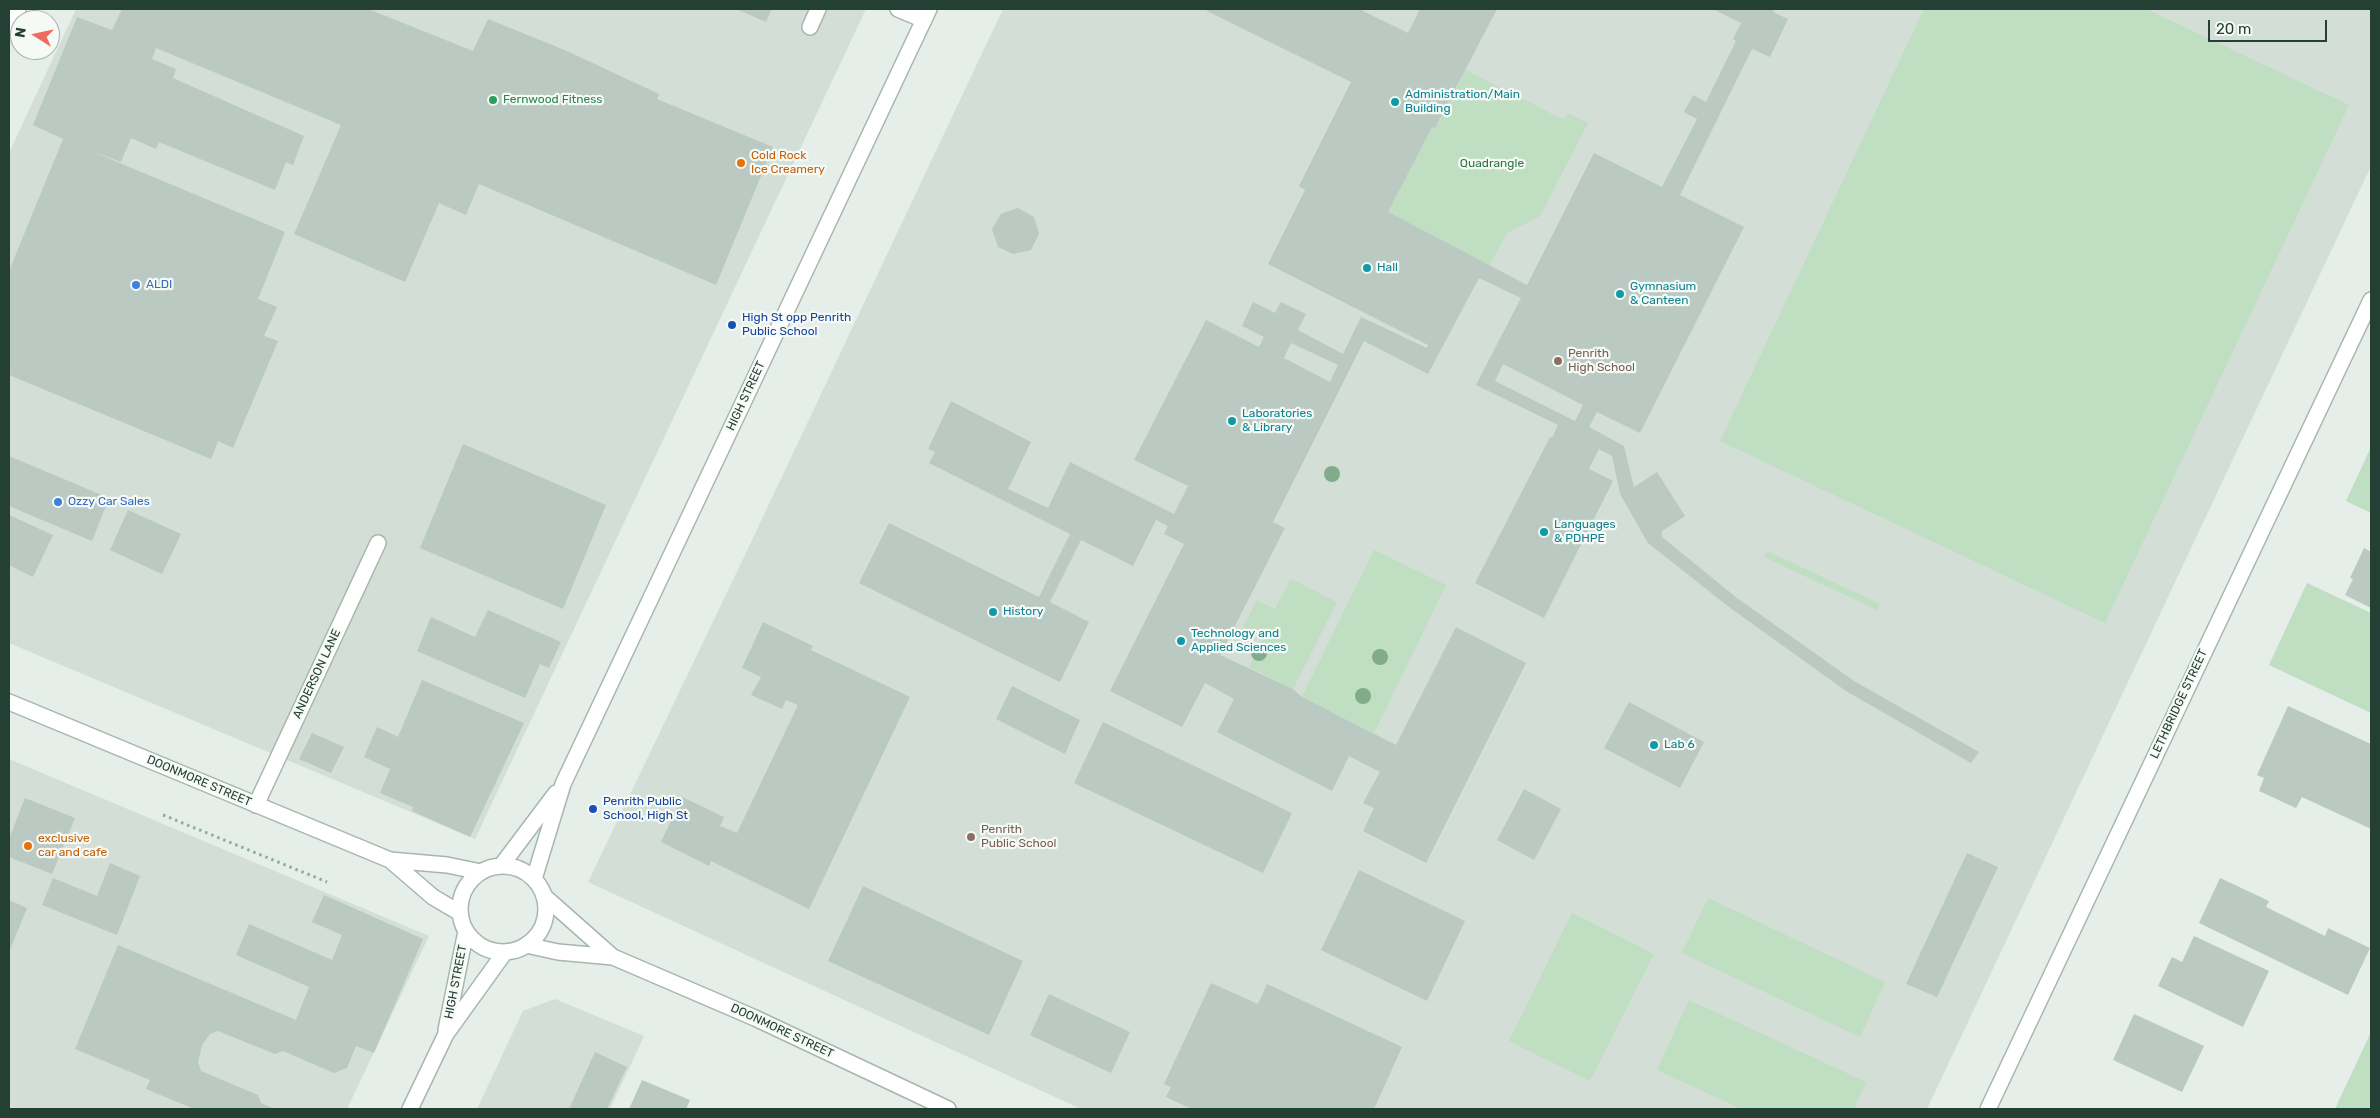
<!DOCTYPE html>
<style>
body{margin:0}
#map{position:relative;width:2380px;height:1118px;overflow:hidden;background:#e5eee9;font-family:Rubik,sans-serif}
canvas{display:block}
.frame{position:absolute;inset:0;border:10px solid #244034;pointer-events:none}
.north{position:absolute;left:10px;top:10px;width:50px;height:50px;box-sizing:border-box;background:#f6faf7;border:1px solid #a2b0a9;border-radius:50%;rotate:280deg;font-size:14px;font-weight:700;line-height:20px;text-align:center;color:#244034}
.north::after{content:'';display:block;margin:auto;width:18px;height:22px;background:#ef6c62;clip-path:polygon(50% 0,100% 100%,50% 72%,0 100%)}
.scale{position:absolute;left:2208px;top:20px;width:119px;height:22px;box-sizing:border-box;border:2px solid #244034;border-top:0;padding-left:6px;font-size:15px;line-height:18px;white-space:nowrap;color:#244034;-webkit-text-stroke:4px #f6faf7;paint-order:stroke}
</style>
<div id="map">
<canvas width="2380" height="1118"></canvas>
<div class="frame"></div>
<div class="north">N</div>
<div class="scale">20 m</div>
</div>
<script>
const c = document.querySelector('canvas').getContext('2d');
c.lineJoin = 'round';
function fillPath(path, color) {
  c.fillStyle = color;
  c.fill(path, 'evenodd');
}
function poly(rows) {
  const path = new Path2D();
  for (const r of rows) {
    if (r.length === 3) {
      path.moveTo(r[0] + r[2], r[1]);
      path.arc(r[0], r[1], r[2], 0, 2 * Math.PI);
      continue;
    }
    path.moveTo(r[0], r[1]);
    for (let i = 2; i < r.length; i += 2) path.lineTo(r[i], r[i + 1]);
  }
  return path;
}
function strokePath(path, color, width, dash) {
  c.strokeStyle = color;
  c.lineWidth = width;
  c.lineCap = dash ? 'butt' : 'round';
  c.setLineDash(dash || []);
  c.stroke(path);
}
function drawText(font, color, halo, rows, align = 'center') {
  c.font = font + ' Rubik,sans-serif';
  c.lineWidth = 4.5;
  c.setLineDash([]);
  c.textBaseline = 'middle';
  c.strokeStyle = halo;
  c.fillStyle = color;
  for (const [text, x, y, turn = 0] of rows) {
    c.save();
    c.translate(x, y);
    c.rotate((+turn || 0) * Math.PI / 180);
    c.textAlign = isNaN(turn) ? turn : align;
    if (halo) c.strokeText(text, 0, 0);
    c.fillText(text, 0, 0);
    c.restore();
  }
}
const built = poly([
 [76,9,866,9,475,839,9,643,9,153],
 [1003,9,2371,9,2371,166,1927,1109,1081,1109,588,882,744,557],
 [9,759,429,936,347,1109,9,1109],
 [555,999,644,1036,610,1109,477,1109,523,1011]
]);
const green = poly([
 [1924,9,2146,9,2349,105,2105,623,1720,441],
 [1466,70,1564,120,1568,113,1588,123,1540,216,1507,233,1489,266,1388,212,1432,127,1436,128],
 [2371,447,2371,513,2346,501],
 [1374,550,1446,585,1374,733,1302,697],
 [1767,551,1880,604,1877,610,1764,557],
 [1291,579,1337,602,1293,689,1249,667,1263,638,1243,627,1257,600,1275,609],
 [2307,583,2371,613,2371,713,2269,665],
 [1708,898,1885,982,1860,1037,1682,953],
 [1572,913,1654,954,1590,1081,1509,1041],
 [1689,1000,1866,1082,1854,1109,1742,1109,1657,1070],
 [2371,1032,2371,1109,2335,1109]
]);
const building = poly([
 [122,9,368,9,473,51,488,19,567,51,659,94,657,99,773,147,716,285,479,184,466,215,439,203,405,282,294,234,341,125,156,48,152,59,176,69,173,78,304,136,293,165,286,162,275,190,159,142,156,149,131,138,121,162,91,151,285,232,258,299,277,307,264,336,278,341,233,448,218,441,211,459,9,375,9,271,63,139,33,125,77,17,112,30],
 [736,9,772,9,766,22],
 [1208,9,1359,9,1408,33,1420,9,1497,9,1435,128,1432,127,1388,212,1527,285,1594,153,1662,187,1697,119,1684,112,1693,95,1706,102,1736,41,1733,39,1741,23,1713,9,1774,9,1773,12,1788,19,1770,57,1752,49,1680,195,1744,227,1640,433,1597,412,1589,427,1624,446,1634,487,1657,472,1685,516,1662,531,1662,537,1737,598,1854,681,1979,752,1971,763,1846,691,1729,607,1648,543,1620,494,1612,456,1599,449,1589,469,1613,481,1544,618,1475,583,1550,437,1552,438,1558,425,1476,385,1521,298,1479,278,1428,374,1364,341,1273,522,1285,528,1220,655,1293,689,1302,697,1396,745,1456,627,1526,663,1426,863,1363,831,1374,808,1363,803,1380,772,1349,756,1332,791,1217,732,1234,699,1205,683,1182,727,1110,691,1184,544,1164,534,1168,526,1156,520,1133,566,1081,540,1050,602,1089,622,1060,682,859,583,889,523,1039,597,1070,534,929,463,935,452,928,449,951,401,1031,442,1008,489,1048,508,1070,462,1174,514,1188,486,1134,460,1206,320,1259,347,1264,337,1242,326,1253,302,1275,313,1281,302,1306,314,1298,330,1343,354,1361,317,1427,348,1428,345,1268,264,1305,190,1299,186,1351,82,1207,11],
 [1291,343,1338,365,1330,382,1284,358],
 [1503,364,1583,405,1575,421,1495,381],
 [1018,208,1034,217,1039,234,1031,250,1013,254,998,247,992,229,1001,214],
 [463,444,606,505,563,609,420,548],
 [9,456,109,498,92,541,9,506],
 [128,510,181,534,162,574,110,550],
 [9,515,53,535,33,577,9,565],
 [2364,548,2371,552,2371,608,2345,595,2353,579,2350,578],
 [488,610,561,642,549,668,540,664,525,698,417,651,431,617,475,637],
 [763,622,813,646,811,650,910,697,809,909,711,861,709,866,661,842,682,797,724,817,720,826,737,833,798,705,786,700,782,709,751,695,761,677,742,668],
 [422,680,524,723,470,837,412,811,413,807,380,793,390,769,364,757,377,727,398,737],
 [1012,686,1080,720,1065,754,996,719],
 [1629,702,1704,742,1680,788,1604,748],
 [2288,706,2371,744,2371,829,2302,797,2296,808,2259,791,2264,778,2257,775],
 [1103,722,1292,813,1263,873,1074,783],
 [312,733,344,747,331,773,299,759],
 [1524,789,1561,809,1534,860,1497,840],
 [25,798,75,818,52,874,9,857,9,839],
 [1967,853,1998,867,1937,997,1906,984],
 [110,863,140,876,117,935,42,905,53,878,97,896],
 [1359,870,1465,921,1427,1001,1321,950],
 [2220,878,2269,901,2266,907,2325,936,2328,928,2370,948,2348,995,2199,923],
 [863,886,1023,961,989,1035,828,961],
 [324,895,423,939,374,1053,356,1046,347,1068,334,1073,283,1051,275,1054,218,1031,210,1034,202,1045,198,1062,201,1071,258,1095,261,1103,275,1109,194,1109,146,1089,150,1080,75,1049,118,945,296,1020,309,987,236,955,249,924,332,960,342,935,312,922],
 [9,900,27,908,9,952],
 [2194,936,2269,971,2243,1027,2158,986,2172,957,2182,962],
 [1211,983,1258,1004,1267,984,1402,1047,1374,1109,1192,1109,1166,1097,1171,1087,1164,1084],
 [1049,994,1130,1032,1111,1073,1030,1035],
 [2134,1014,2204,1046,2182,1092,2113,1060],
 [595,1052,627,1067,607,1109,569,1109],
 [642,1080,690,1100,686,1109,629,1109]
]);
const path = poly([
 [163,815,327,882]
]);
const service = poly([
 [898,9,924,20],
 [810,27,818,9],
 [256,805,378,543]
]);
const minor = poly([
 [9,702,390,860,447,865,481,872],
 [390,860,433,897,460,913],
 [544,896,613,957],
 [526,945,558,952,613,957,755,1018,948,1109],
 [1988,1109,2371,300]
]);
const tertiary = poly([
 [501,866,556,793],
 [503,909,43],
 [534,879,563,784,929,9],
 [446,1030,466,931],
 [410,1109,446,1034,505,952]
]);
const secondary = poly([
 [9,30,18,9]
]);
const trees = [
 [1332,474],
 [1259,653],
 [1380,657],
 [1363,696]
];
const markers = [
 [493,100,5,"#2e9e5b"],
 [1395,102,5,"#0f9aa8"],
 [741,163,5,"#e8710a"],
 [1367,268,5,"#0f9aa8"],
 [136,285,5,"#3f7fe0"],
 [1620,294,5,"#0f9aa8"],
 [732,325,5,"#1a4fb4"],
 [1558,361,5,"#8d6e63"],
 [1232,421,5,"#0f9aa8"],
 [58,502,5,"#3f7fe0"],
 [1544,532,5,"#0f9aa8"],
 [993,612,5,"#0f9aa8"],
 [1181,641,5,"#0f9aa8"],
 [1654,745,5,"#0f9aa8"],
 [593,809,5,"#1a4fb4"],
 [971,837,5,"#8d6e63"],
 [28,846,5,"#e8710a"]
];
const cultureNames = [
 ["Administration/Main",1405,95],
 ["Building",1405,109],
 ["Hall",1377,268],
 ["Gymnasium",1630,287],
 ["& Canteen",1630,301],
 ["Laboratories",1242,414],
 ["& Library",1242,428],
 ["Languages",1554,525],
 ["& PDHPE",1554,539],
 ["History",1003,612],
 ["Technology and",1191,634],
 ["Applied Sciences",1191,648],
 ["Lab 6",1664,745]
];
const leisureNames = [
 ["Fernwood Fitness",503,100]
];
const foodNames = [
 ["Cold Rock",751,156],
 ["Ice Creamery",751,170],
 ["exclusive",38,839],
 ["car and cafe",38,853]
];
const parkNames = [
 ["Quadrangle",1492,164]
];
const shopNames = [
 ["ALDI",146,285],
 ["Ozzy Car Sales",68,502]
];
const transitNames = [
 ["High St opp Penrith",742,318],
 ["Public School",742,332],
 ["Penrith Public",603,802],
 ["School, High St",603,816]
];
const educationNames = [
 ["Penrith",1568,354],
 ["High School",1568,368],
 ["Penrith",981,830],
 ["Public School",981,844]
];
const streetNames = [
 ["HIGH STREET",746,396,-65],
 ["ANDERSON LANE",317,674,-65],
 ["LETHBRIDGE STREET",2179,704,-65],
 ["DOONMORE STREET",199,781,23],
 ["HIGH STREET",456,982,-79],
 ["DOONMORE STREET",782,1031,25]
];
fillPath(built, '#d3ded7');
fillPath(green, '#bfdec2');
fillPath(building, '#bac9c1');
strokePath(service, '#a7b6af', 18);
strokePath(minor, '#a7b6af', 18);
strokePath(tertiary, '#a7b6af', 18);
strokePath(secondary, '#a4baae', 18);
strokePath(path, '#86b19c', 3, [2.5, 4]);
strokePath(service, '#fff', 15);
strokePath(minor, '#fff', 15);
strokePath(tertiary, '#fff', 15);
strokePath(secondary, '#fff', 15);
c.fillStyle = '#81ac8b';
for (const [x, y] of trees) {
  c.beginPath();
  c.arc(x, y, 8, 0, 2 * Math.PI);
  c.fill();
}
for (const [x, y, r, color] of markers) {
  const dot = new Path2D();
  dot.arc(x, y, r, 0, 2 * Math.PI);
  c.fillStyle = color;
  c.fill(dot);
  strokePath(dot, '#f6faf7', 2);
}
drawText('12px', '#0d838f', '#f6faf7', cultureNames, 'left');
drawText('12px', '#27864d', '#f6faf7', leisureNames, 'left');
drawText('12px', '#c56008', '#f6faf7', foodNames, 'left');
drawText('12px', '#2f763e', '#f6faf7', parkNames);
drawText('12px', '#366cbe', '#f6faf7', shopNames, 'left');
drawText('12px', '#164399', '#f6faf7', transitNames, 'left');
drawText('12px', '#785e54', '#f6faf7', educationNames, 'left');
drawText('12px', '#244034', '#f6faf7', streetNames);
</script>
